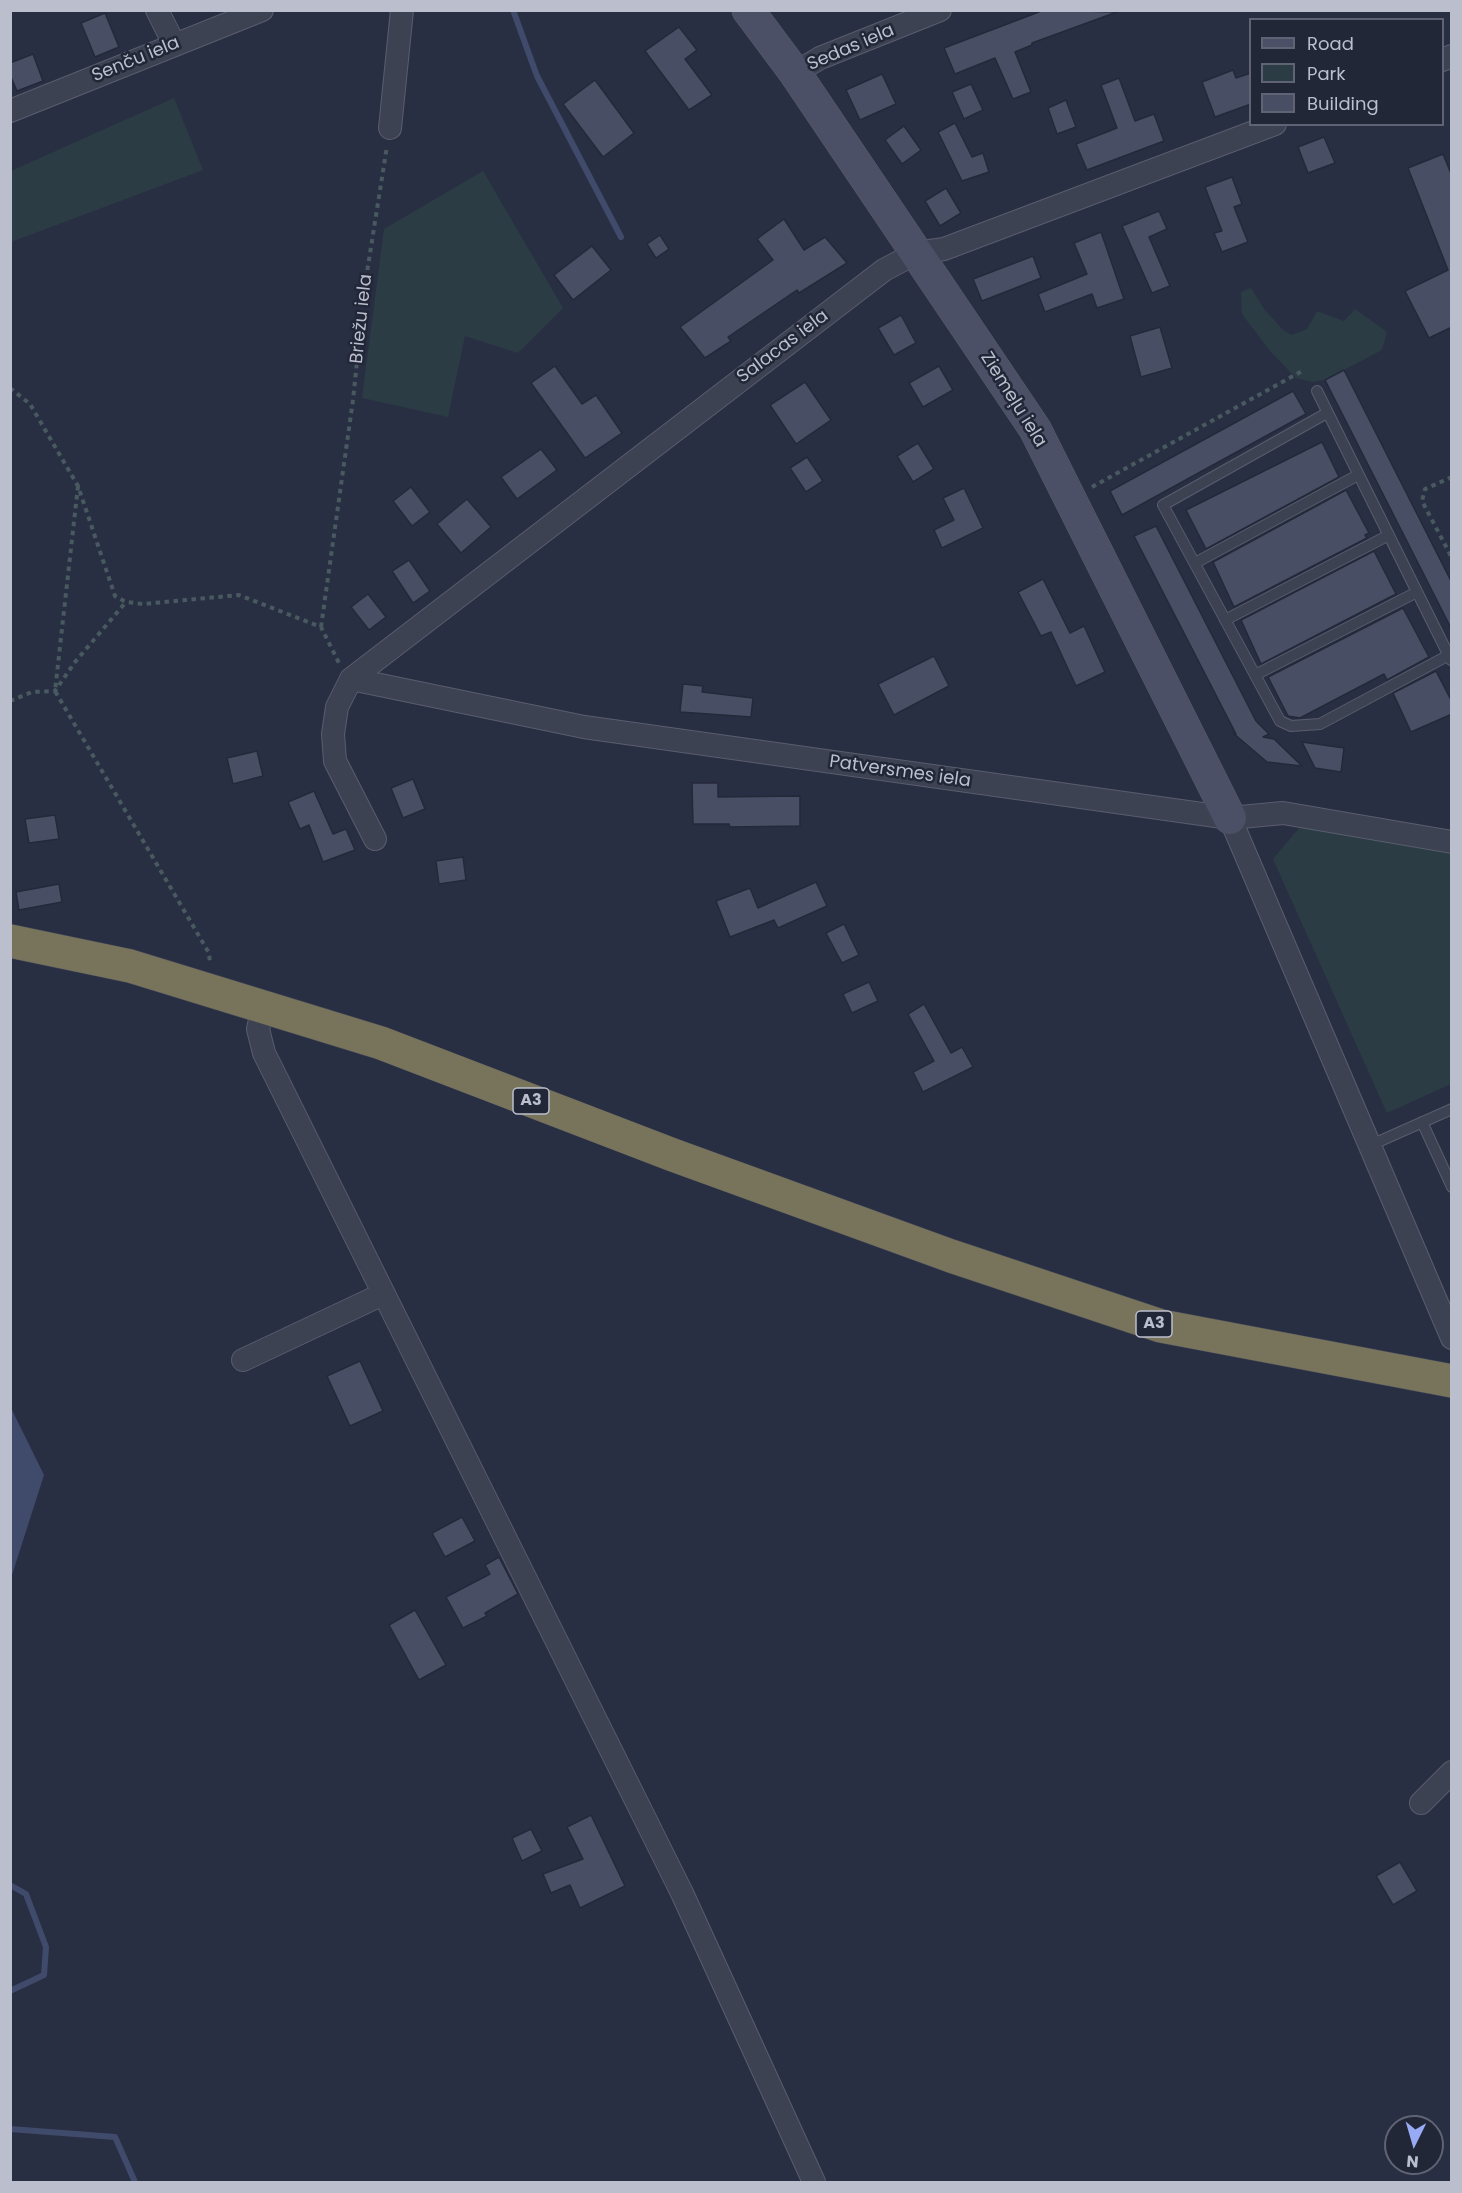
<!DOCTYPE html>
<meta charset="utf-8">
<style>
body{margin:0}
#map{position:relative;width:1462px;height:2193px;overflow:hidden;background:#292f43;font-family:Poppins,sans-serif}
canvas{display:block}
.frame{position:absolute;inset:0;border:12px solid #bbbecc;pointer-events:none}
.legend{position:absolute;left:1249px;top:18px;width:195px;height:108px;box-sizing:border-box;background:#222738;border:2px solid #5f6373;margin:0;padding:8px 10px;list-style:none;font-size:18px;color:#bbbecc}
.legend li{display:flex;align-items:center;gap:12px;height:30px}
.legend b{width:30px;border:2px solid #5f6373}
.north{position:absolute;left:1384px;top:2115px;width:60px;height:60px;box-sizing:border-box;background:#222738;border:2px solid #5f6373;border-radius:50%;rotate:185deg;font-size:16px;font-weight:700;line-height:24px;text-align:center;color:#bbbecc}
.north::after{content:'';display:block;margin:auto;width:21px;height:27px;background:#98aaf4;clip-path:polygon(50% 0,100% 100%,50% 72%,0 100%)}
</style>
<div id="map">
<canvas width="1462" height="2193"></canvas>
<div class="frame"></div>
<ul class="legend">
<li><b style="height:8px;background:#4b5066"></b>Road</li>
<li><b style="height:16px;background:#2b3c44"></b>Park</li>
<li><b style="height:16px;background:#484f65"></b>Building</li>
</ul>
<div class="north">N</div>
</div>
<script>
const c = document.querySelector('canvas').getContext('2d');
c.lineJoin = 'round';
function fillPath(path, color) {
  c.fillStyle = color;
  c.fill(path, 'evenodd');
}
function poly(rows) {
  const path = new Path2D();
  for (const r of rows) {
    path.moveTo(r[0], r[1]);
    for (let i = 2; i < r.length; i += 2) path.lineTo(r[i], r[i + 1]);
  }
  return path;
}
function strokePath(path, color, width, dash) {
  c.strokeStyle = color;
  c.lineWidth = width;
  c.lineCap = dash ? 'butt' : 'round';
  c.setLineDash(dash || []);
  c.stroke(path);
}
function drawText(font, color, halo, rows, align = 'center') {
  c.font = font + ' Poppins,sans-serif';
  c.lineWidth = 5;
  c.setLineDash([]);
  c.textBaseline = 'middle';
  c.strokeStyle = halo;
  c.fillStyle = color;
  for (const [text, x, y, turn = 0] of rows) {
    c.save();
    c.translate(x, y);
    c.rotate((+turn || 0) * Math.PI / 180);
    c.textAlign = isNaN(turn) ? turn : align;
    if (halo) c.strokeText(text, 0, 0);
    c.fillText(text, 0, 0);
    c.restore();
  }
}
const green = poly([
 [174,98,203,170,11,242,11,171],
 [483,171,563,308,518,353,465,336,448,417,362,398,384,229],
 [1251,288,1264,309,1283,330,1292,335,1307,329,1317,311,1344,321,1355,309,1387,332,1382,350,1325,380,1312,382,1296,378,1270,351,1242,314,1241,292],
 [1301,826,1451,854,1451,1084,1387,1113,1273,859]
]);
const water = poly([
 [11,1408,44,1475,11,1578]
]);
const stream = poly([
 [513,10,537,76,621,237],
 [10,1885,26,1894,46,1947,44,1975,10,1991],
 [10,2129,115,2137,135,2182]
]);
const building = poly([
 [1044,10,1117,12,1032,43,1032,45,1015,52,1031,92,1013,99,995,58,955,74,944,48,1044,10],
 [105,13,119,47,95,57,81,23,105,13],
 [679,27,697,50,685,59,712,95,689,110,645,51,679,27],
 [33,54,43,81,17,91,10,75,10,63,33,54],
 [1233,70,1236,78,1251,73,1251,104,1215,117,1202,82,1233,70],
 [882,74,896,104,860,120,846,90,882,74],
 [1119,78,1135,121,1154,114,1164,141,1087,170,1076,144,1117,128,1101,85,1119,78],
 [595,80,634,133,603,157,563,104,595,80],
 [971,84,983,110,964,119,952,92,971,84],
 [1066,100,1076,127,1057,134,1048,108,1066,100],
 [955,123,972,157,983,153,989,172,962,181,938,132,955,123],
 [904,126,921,150,902,164,885,140,904,126],
 [1324,137,1335,163,1308,173,1298,147,1324,137],
 [1443,154,1452,176,1452,327,1429,338,1405,291,1448,270,1408,168,1443,154],
 [1232,177,1242,204,1234,207,1248,242,1222,252,1214,233,1222,231,1205,187,1232,177],
 [946,188,961,213,940,226,925,201,946,188],
 [1159,211,1167,229,1149,237,1170,286,1152,293,1122,226,1159,211],
 [784,219,804,250,825,237,847,263,799,293,797,290,728,337,731,341,705,358,680,327,773,260,757,239,784,219],
 [1101,232,1124,299,1097,308,1092,294,1045,312,1038,294,1087,274,1074,243,1101,232],
 [660,235,669,249,656,258,647,244,660,235],
 [592,246,611,270,573,300,554,275,592,246],
 [1033,256,1041,278,982,301,973,279,1033,256],
 [901,315,916,343,894,355,878,328,901,315],
 [1160,327,1172,368,1141,377,1130,336,1160,327],
 [555,366,582,404,596,395,622,433,585,458,531,383,555,366],
 [939,366,953,390,923,407,909,383,939,366],
 [1344,370,1452,583,1452,630,1325,380,1344,370],
 [805,382,831,420,796,444,770,405,805,382],
 [1293,391,1306,414,1122,515,1110,491,1293,391],
 [1322,442,1339,477,1206,549,1186,510,1322,442],
 [918,443,934,469,913,482,897,456,918,443],
 [541,449,557,470,517,499,501,477,541,449],
 [807,457,823,481,806,492,790,468,807,457],
 [411,487,430,512,412,526,393,501,411,487],
 [964,488,983,528,942,548,934,530,954,520,943,498,964,488],
 [1346,490,1369,533,1365,535,1367,538,1234,607,1213,562,1346,490],
 [467,499,491,527,461,553,437,524,467,499],
 [1156,526,1256,721,1269,734,1263,737,1274,739,1302,766,1267,762,1233,733,1236,734,1134,536,1156,526],
 [1374,551,1396,594,1261,664,1241,620,1374,551],
 [409,560,430,591,413,603,392,571,409,560],
 [1043,579,1070,633,1084,626,1105,672,1076,686,1051,632,1041,636,1018,592,1043,579],
 [368,594,386,617,369,630,351,607,368,594],
 [1403,608,1429,657,1387,680,1384,674,1300,718,1288,716,1268,677,1403,608],
 [934,656,949,686,894,715,878,684,934,656],
 [1436,671,1452,702,1452,714,1411,732,1393,693,1436,671],
 [683,684,703,686,702,692,753,698,751,717,680,712,683,684],
 [1302,742,1344,748,1341,772,1315,768,1302,742],
 [257,751,263,776,233,784,227,758,257,751],
 [413,779,425,809,403,818,391,788,413,779],
 [692,783,718,783,718,797,800,796,800,826,730,827,729,824,693,824,692,783],
 [314,791,333,834,346,829,355,850,323,862,309,825,300,829,288,802,314,791],
 [55,815,59,839,29,843,25,819,55,815],
 [463,857,466,880,439,884,436,861,463,857],
 [816,882,827,906,778,928,774,920,730,937,716,901,750,888,758,908,816,882],
 [59,884,62,902,19,910,16,892,59,884],
 [844,924,859,955,842,963,826,933,844,924],
 [869,982,878,1001,852,1013,843,994,869,982],
 [924,1004,951,1053,962,1047,973,1067,923,1092,913,1072,934,1061,908,1014,924,1004],
 [360,1361,383,1411,350,1426,327,1376,360,1361],
 [462,1517,475,1541,445,1557,432,1533,462,1517],
 [499,1557,518,1594,485,1613,487,1616,463,1628,446,1597,490,1574,485,1565,499,1557],
 [415,1610,446,1665,419,1680,389,1625,415,1610],
 [591,1815,625,1886,580,1908,570,1885,551,1893,543,1874,583,1859,567,1827,591,1815],
 [531,1829,542,1851,522,1861,512,1838,531,1829],
 [1400,1862,1417,1891,1393,1905,1376,1876,1400,1862]
]);
const path = poly([
 [10,388,30,404,78,486,115,596,126,602,143,604,239,595,321,627,339,663],
 [1452,477,1425,489,1422,501,1452,558],
 [78,486,55,691,209,953,210,964],
 [1092,487,1304,370],
 [321,627,353,400,365,285,387,146],
 [10,701,32,692,55,691,75,662,126,602]
]);
const lane = poly([
 [1317,391,1451,660],
 [1327,413,1163,505,1280,721,1291,726,1320,724,1449,655],
 [1195,563,1358,475],
 [1225,620,1389,535],
 [1255,675,1417,592],
 [1422,1122,1452,1187],
 [1371,1145,1452,1109]
]);
const street = poly([
 [157,10,174,44],
 [1442,60,1452,56],
 [795,73,820,58,940,10],
 [10,111,262,10],
 [390,128,402,10],
 [351,679,584,727,1230,818,1283,813,1452,842],
 [1230,818,1452,1338],
 [375,839,335,761,333,734,337,707,351,679,884,270,916,253,944,249,1275,124],
 [263,1007,258,1029,264,1053,682,1893,814,2182],
 [243,1360,383,1294],
 [1421,1803,1452,1772]
]);
const secondary = poly([
 [748,10,795,73,1035,429,1230,818]
]);
const highway = poly([
 [10,941,130,966,381,1043,673,1155,951,1256,1161,1326,1452,1381]
]);
const shields = [
 [531,1101,36],
 [1154,1324,36]
];
const shieldNames = [
 ["A3",531,1101],
 ["A3",1154,1324]
];
const streetNames = [
 ["Sedas iela",851,48,-23],
 ["Senču iela",136,60,-22],
 ["Briežu iela",362,319,-84],
 ["Salacas iela",783,347,-37],
 ["Ziemeļu iela",1013,400,58],
 ["Patversmes iela",900,772,8]
];
fillPath(green, '#2b3c44');
fillPath(water, '#404a6b');
strokePath(stream, '#404a6b', 6);
fillPath(building, '#484f65');
strokePath(building, '#24293a', 1.5);
strokePath(lane, '#595d6d', 12);
strokePath(street, '#595d6d', 24);
strokePath(secondary, '#595d6d', 33);
strokePath(highway, '#454a5a', 34);
strokePath(path, '#495960', 4, [4.5, 4.5]);
strokePath(lane, '#3d4253', 10);
strokePath(street, '#3d4253', 22);
strokePath(secondary, '#4b5066', 32);
strokePath(highway, '#78735b', 33);
for (const [x, y, w] of shields) {
  const box = new Path2D();
  box.roundRect(x - w / 2, y - 13, w, 26, 4.5);
  c.fillStyle = '#222738';
  c.fill(box);
  strokePath(box, '#bbbecc', 1.5);
}
drawText('bold 16px', '#bbbecc', null, shieldNames);
drawText('18px', '#bbbecc', '#222738', streetNames);
</script>
